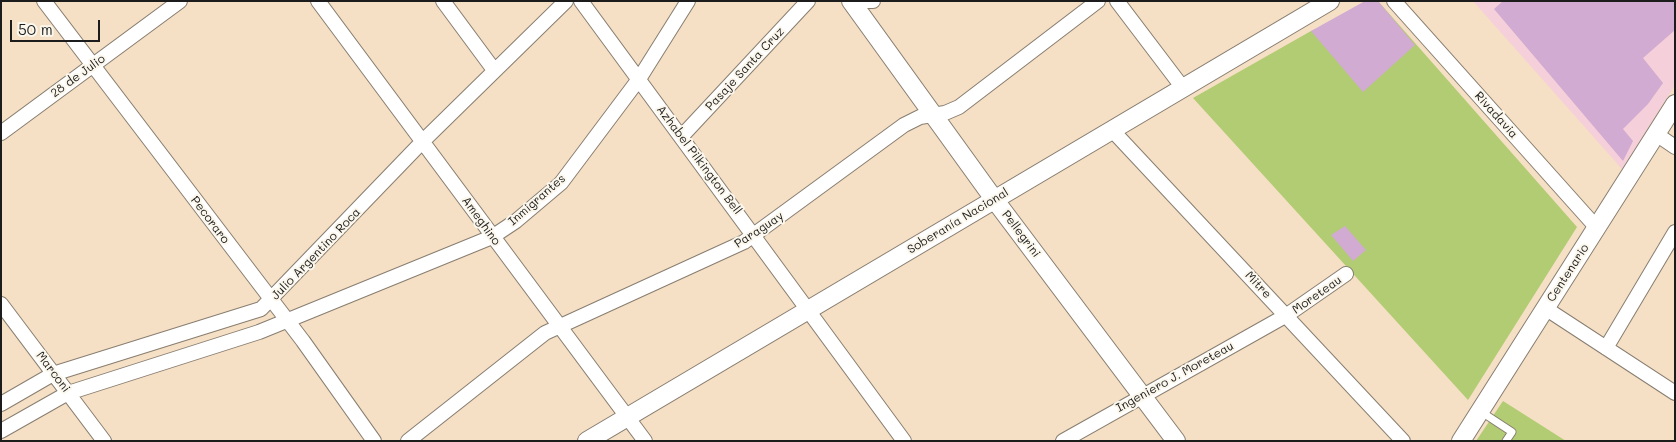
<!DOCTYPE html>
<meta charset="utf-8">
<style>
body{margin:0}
#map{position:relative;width:1676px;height:442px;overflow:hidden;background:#f5dfc5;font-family:Mali,sans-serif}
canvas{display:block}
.frame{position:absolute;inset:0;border:2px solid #1c1c1c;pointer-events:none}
.scale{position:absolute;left:10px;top:20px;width:90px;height:22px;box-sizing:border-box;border:2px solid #1c1c1c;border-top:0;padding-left:6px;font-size:15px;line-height:18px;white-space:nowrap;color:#1c1c1c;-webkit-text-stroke:4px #fbf7ec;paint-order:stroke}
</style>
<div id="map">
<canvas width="1676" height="442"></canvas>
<div class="frame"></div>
<div class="scale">50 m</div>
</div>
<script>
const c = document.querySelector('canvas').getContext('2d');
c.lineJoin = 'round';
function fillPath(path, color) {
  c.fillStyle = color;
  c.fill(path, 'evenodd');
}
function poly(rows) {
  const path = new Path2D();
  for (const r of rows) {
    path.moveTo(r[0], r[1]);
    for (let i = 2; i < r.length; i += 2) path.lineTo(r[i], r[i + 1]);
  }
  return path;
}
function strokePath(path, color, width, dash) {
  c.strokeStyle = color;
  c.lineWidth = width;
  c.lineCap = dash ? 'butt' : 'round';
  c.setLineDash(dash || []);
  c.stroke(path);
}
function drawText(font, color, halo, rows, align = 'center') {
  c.font = font + ' Mali,sans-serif';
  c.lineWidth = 4;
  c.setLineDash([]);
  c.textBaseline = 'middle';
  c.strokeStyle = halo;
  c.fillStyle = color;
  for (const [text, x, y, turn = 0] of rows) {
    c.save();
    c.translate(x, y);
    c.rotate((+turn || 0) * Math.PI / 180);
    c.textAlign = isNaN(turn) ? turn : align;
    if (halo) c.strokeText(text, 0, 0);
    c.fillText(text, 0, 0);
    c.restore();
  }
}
const built = poly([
 [1473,1,1675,1,1675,85,1622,169]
]);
const green = poly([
 [1378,1,1577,227,1468,400,1193,98,1311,31],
 [1503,401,1566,441,1476,441]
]);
const building = poly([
 [1365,1,1378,1,1415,45,1363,92,1311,31],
 [1503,1,1675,1,1675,30,1643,58,1663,83,1648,104,1623,129,1633,141,1623,161,1494,9],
 [1345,226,1366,250,1353,261,1331,235]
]);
const service = poly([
 [1480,411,1512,432,1506,441]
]);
const minor = poly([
 [44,1,303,341,374,441],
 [318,1,645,441],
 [443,1,494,70],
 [581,1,904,441],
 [859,1,873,1],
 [1117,1,1183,88],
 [1394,1,1597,228],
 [1112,130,1403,441],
 [1,133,180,1],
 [1656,134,1675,147],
 [681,137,808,1],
 [1,304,104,441],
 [1545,308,1675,393],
 [1606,348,1675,232],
 [1,404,53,374,261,309,423,141,566,1],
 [1,431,68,393,259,332,492,237,516,221,561,183,639,79,688,1],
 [408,441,545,333,744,242,904,125,920,117,945,113,959,107,1098,1],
 [1063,441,1287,315,1346,274]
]);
const tertiary = poly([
 [851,1,994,199,1176,441],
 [587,441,1330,1],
 [1461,441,1675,104]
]);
const streetNames = [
 ["Pasaje Santa Cruz",745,69,-47],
 ["28 de Julio",78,76,-36],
 ["Rivadavia",1496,115,48],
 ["Azhabel Pilkington Bell",699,160,53],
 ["Inmigrantes",537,200,-41],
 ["Pecoraro",210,220,53],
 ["Ameghino",481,221,54],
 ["Soberanía Nacional",958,221,-31],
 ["Paraguay",759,230,-33],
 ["Pellegrini",1021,234,53],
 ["Julio Argentino Roca",316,254,-46],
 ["Centenario",1568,273,-57],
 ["Mitre",1258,285,47],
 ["Moreteau",1317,295,-35],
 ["Marconi",53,372,53],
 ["Ingeniero J. Moreteau",1175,377,-29]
];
fillPath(built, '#f5cfd9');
fillPath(green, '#b1cc72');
fillPath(building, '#d1abd1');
strokePath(service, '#887e70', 9);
strokePath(minor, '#887e70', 16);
strokePath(tertiary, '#887e70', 20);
strokePath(service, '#fff', 7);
strokePath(minor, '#fff', 14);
strokePath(tertiary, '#fff', 18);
drawText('12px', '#1c1c1c', '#fbf7ec', streetNames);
</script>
